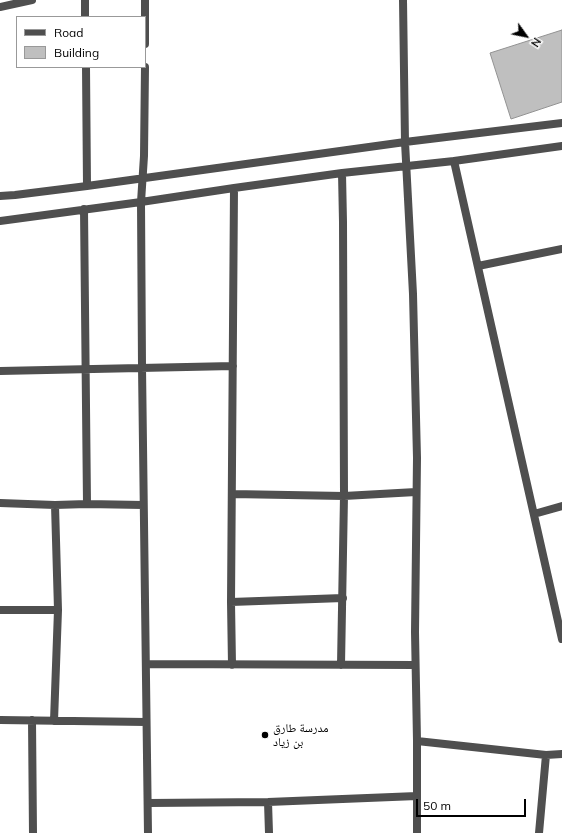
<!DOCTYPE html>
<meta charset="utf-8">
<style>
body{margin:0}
#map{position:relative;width:562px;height:833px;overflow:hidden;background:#fff;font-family:Mulish,sans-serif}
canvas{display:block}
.legend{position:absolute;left:16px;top:16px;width:130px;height:52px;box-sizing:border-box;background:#fff;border:1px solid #999;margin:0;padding:5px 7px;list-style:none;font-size:12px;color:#000}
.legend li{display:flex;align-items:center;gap:8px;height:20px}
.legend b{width:20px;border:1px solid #999}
.north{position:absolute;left:506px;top:16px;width:40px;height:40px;-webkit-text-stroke:3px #fff;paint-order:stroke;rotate:123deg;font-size:11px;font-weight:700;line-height:16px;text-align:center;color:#000}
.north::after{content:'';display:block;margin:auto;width:14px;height:18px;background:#000;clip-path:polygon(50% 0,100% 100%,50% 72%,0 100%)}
.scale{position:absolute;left:416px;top:799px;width:110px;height:18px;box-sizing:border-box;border:2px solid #000;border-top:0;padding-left:5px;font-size:12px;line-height:14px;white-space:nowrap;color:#000;-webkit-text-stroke:3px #fff;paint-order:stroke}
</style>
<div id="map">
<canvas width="562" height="833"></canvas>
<ul class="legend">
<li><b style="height:5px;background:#4f4f4f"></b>Road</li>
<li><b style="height:11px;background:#bfbfbf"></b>Building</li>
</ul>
<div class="north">N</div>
<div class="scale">50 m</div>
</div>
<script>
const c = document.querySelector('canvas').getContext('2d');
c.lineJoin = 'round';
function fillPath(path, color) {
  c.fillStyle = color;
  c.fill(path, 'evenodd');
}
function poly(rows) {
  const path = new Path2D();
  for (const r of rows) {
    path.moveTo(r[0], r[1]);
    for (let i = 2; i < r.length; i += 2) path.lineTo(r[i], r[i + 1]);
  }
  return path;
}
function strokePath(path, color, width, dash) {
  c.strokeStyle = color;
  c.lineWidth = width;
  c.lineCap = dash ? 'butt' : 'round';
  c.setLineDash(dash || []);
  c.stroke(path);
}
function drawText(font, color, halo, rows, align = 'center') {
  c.font = font + ' Mulish,"Noto Naskh Arabic",sans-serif';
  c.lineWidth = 3.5;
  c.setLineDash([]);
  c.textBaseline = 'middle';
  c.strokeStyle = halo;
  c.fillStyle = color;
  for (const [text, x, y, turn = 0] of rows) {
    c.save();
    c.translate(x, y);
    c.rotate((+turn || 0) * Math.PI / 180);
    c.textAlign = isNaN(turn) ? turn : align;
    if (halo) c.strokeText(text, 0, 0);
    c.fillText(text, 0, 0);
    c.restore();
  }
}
const building = poly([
 [562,30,562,102,511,119,490,53,562,30]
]);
const street = poly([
 [85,0,85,17],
 [403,0,405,142,413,294,417,458,415,632,417,741,417,833],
 [0,7,32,0],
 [145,44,145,0],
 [86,67,87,186],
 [145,67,144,156,141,202,142,367,148,833],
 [454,161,562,639],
 [0,196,15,195,87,186,405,142,562,123],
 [84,209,87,504],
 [0,221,141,202,234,188,342,173,454,161,562,146],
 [478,266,562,249],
 [0,371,233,366],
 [232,494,344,496,416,492],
 [0,503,55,505,87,504,143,505],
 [534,514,562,506],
 [231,602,343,598],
 [0,610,58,610],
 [146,664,415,665],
 [232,665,231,602,234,188],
 [341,665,344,496,343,222,342,173],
 [0,720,146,722],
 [32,720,33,833],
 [54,721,58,610,55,505],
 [417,741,546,755,562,754],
 [268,802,269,833],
 [149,803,268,802,417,796],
 [539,833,546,755]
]);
const markers = [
 [265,735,4,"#000"]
];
const poiNames = [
 ["مدرسة طارق",273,728],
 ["بن زياد",273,742]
];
fillPath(building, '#bfbfbf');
strokePath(building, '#939393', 1);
strokePath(street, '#4f4f4f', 8);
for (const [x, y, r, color] of markers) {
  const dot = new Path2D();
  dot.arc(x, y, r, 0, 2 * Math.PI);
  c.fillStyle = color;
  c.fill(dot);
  strokePath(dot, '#fff', 1.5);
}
drawText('12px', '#000', '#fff', poiNames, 'left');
</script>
